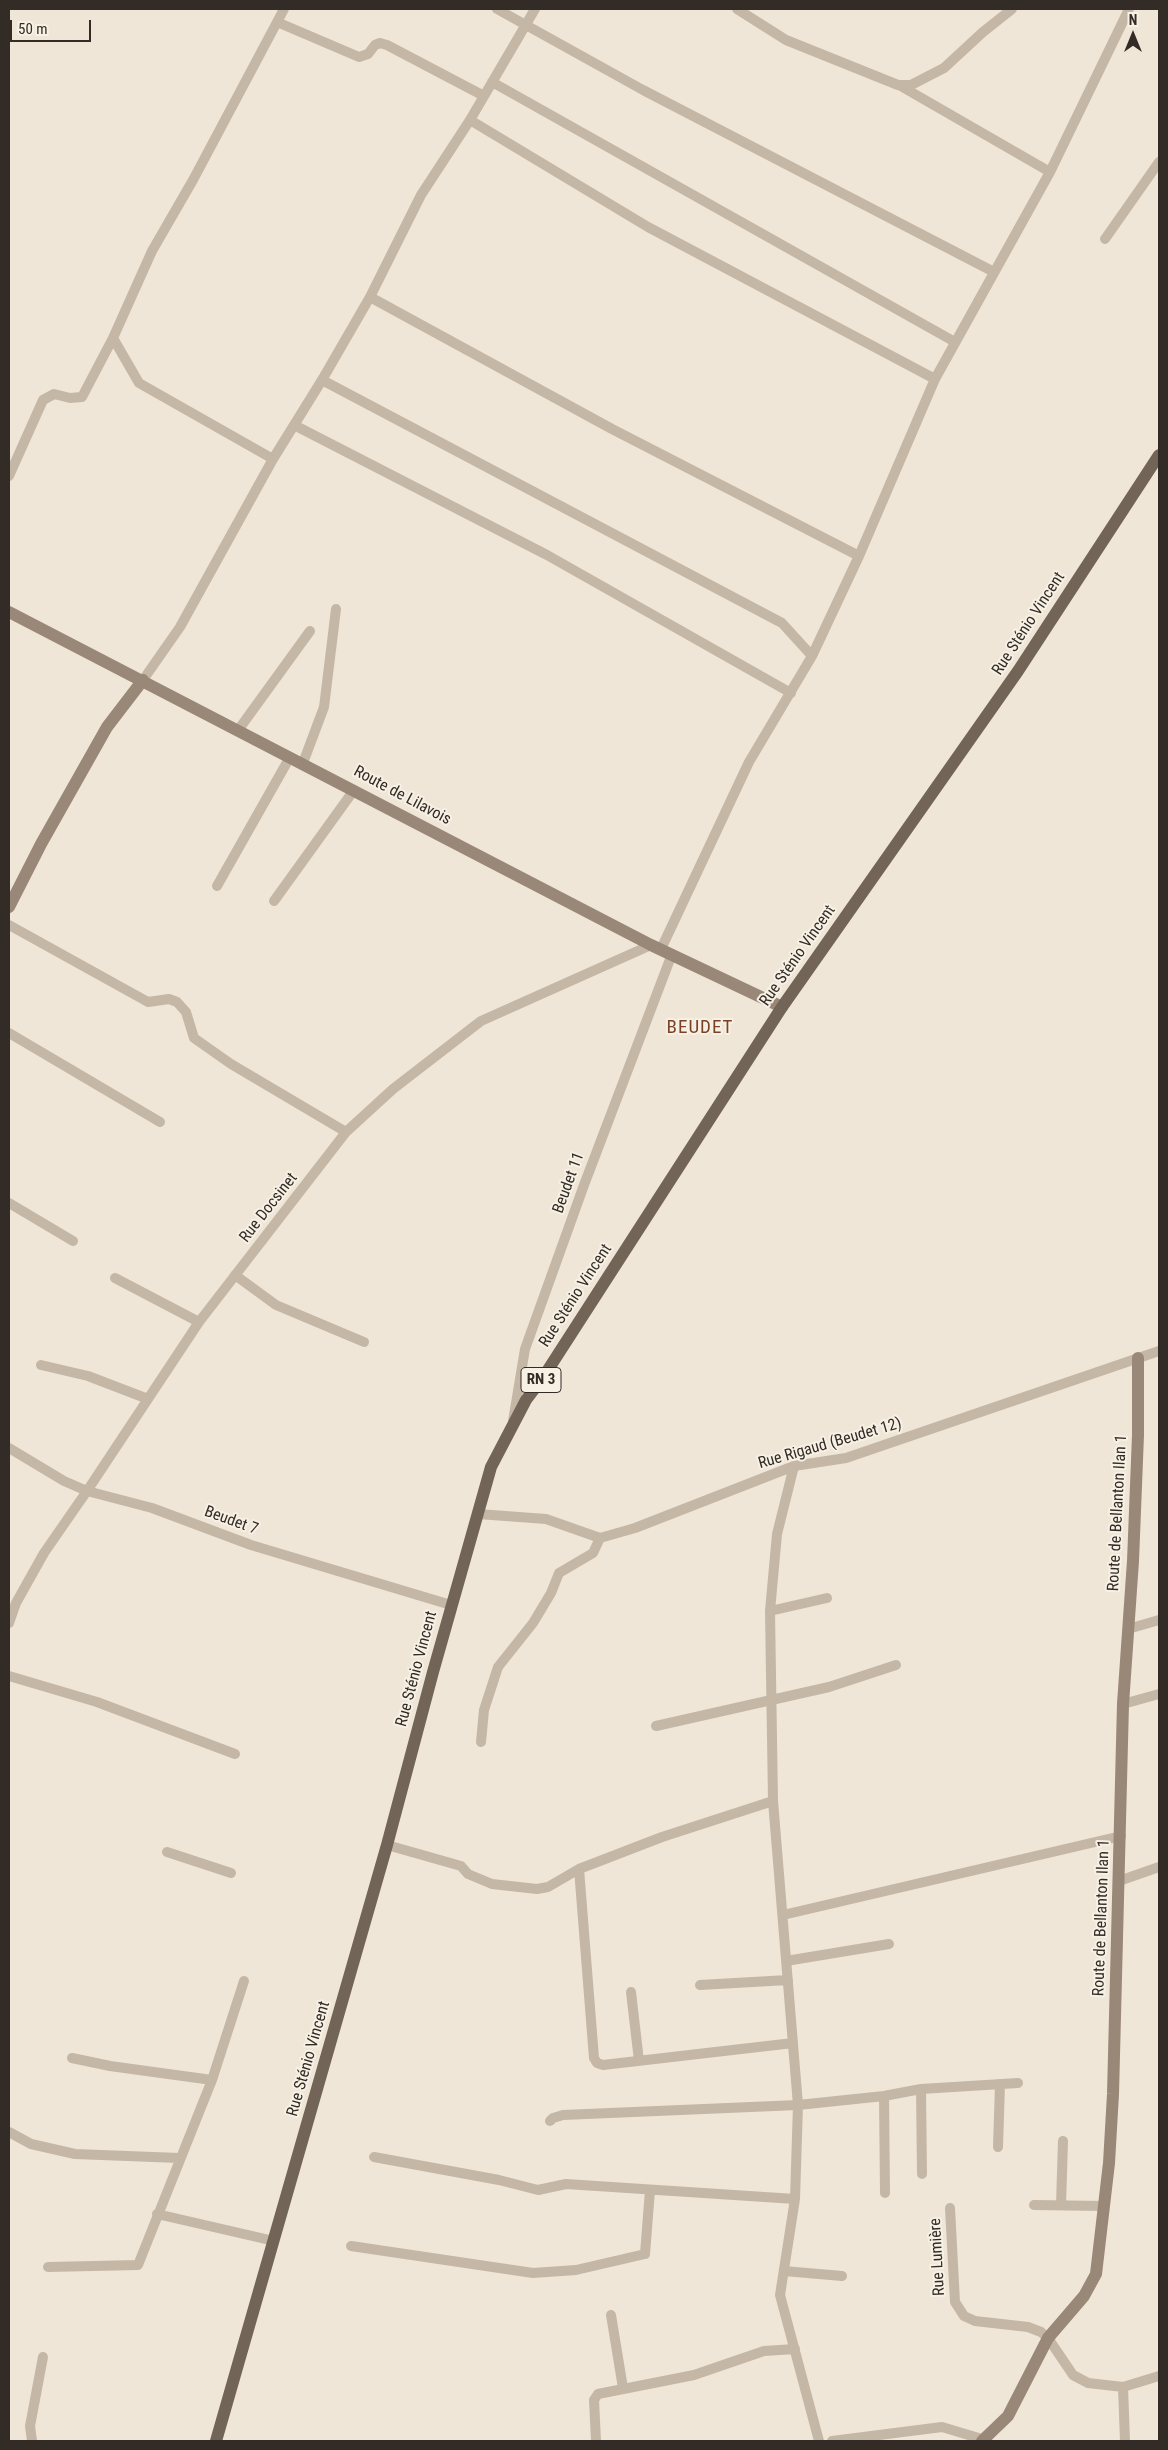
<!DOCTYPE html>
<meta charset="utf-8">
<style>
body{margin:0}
#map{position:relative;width:1168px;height:2450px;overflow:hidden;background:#efe6d8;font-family:"Roboto Condensed",sans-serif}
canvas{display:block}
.frame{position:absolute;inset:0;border:10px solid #322b26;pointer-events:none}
.north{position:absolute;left:1108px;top:10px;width:50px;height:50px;-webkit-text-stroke:4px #f7f0e4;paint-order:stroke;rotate:0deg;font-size:14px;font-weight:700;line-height:20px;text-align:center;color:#322b26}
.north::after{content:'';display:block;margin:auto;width:18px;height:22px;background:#322b26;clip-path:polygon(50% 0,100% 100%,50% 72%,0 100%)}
.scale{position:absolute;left:10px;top:20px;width:81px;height:22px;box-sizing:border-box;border:2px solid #322b26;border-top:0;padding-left:6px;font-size:15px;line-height:18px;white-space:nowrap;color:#322b26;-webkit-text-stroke:4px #f7f0e4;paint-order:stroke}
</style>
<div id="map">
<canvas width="1168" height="2450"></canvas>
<div class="frame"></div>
<div class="north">N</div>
<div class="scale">50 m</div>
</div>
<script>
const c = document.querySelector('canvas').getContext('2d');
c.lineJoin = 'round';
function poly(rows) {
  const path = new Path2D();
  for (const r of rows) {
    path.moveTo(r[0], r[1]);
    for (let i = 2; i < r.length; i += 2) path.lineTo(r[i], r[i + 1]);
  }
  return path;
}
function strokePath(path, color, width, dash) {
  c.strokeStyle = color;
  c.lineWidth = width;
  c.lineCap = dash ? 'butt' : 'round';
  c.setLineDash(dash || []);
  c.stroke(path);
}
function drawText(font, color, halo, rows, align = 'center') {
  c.font = font + ' "Roboto Condensed",sans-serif';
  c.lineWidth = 4;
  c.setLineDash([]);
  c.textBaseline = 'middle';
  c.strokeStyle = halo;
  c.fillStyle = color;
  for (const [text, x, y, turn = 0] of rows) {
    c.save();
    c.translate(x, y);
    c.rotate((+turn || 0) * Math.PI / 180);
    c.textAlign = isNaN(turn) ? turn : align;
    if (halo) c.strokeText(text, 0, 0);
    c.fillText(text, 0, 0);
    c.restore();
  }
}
const street = poly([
 [497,9,643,90,994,272],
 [737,9,786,40,898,85,911,85,944,68,983,32,1012,9],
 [277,22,359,57,368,54,375,45,380,43,387,45,484,96],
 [492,82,955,342],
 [899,85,1050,172],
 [470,120,648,227,935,379],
 [1105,239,1159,162],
 [370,297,612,429,859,556],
 [113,338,139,383,273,459],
 [322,380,782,623,812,656],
 [294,425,547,555,791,693],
 [9,476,43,400,54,394,70,398,82,397,113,338,152,251,193,180,284,9],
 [143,680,180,627,273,459,322,380,370,297,421,195,470,120,535,9],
 [239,729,310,631],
 [303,763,324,707,336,609],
 [217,886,290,757],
 [274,901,354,790],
 [9,925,148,1002,169,999,177,1002,186,1012,194,1038,231,1064,346,1132],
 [661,949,749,762,812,656,859,556,935,379,1050,172,1129,9],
 [9,1033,160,1122],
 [9,1203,73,1241],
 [235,1275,276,1305,364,1342],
 [115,1278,199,1322],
 [41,1365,88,1376,148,1399],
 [513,1421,525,1349,584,1185,672,954],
 [9,1448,64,1481,87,1491,152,1508,251,1545,451,1605],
 [794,1466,777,1534,770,1611,773,1801,798,2105,884,2096,921,2089,1018,2083],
 [478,1514,546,1519,600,1538,635,1528,794,1466,846,1458,1159,1351],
 [770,1611,827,1598],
 [9,1623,16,1603,44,1553,87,1491,199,1322,346,1132,393,1089,481,1021,651,945],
 [1128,1629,1159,1620],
 [9,1676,97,1702,235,1754],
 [1123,1704,1159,1694],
 [656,1726,829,1687,896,1665],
 [481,1742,484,1710,498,1667,533,1623,551,1593,559,1573,593,1553,600,1538],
 [387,1845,461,1866,468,1874,492,1884,537,1889,548,1887,579,1869,662,1837,773,1801],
 [167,1852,231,1873],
 [579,1869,594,2058,597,2063,603,2065,793,2043],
 [1119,1881,1159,1867],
 [783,1915,1121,1836],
 [786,1961,889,1944],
 [700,1985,788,1980],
 [631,1992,639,2061],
 [212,2080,244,1981],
 [921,2089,922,2174],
 [884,2096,885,2193],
 [550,2121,553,2118,563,2115,798,2105,795,2199,780,2295,819,2441],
 [9,2132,31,2144,75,2154,179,2158],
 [998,2147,1000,2084],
 [374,2157,499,2180,538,2190,566,2184,795,2199],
 [1034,2205,1104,2206],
 [1061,2205,1063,2141],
 [950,2208,955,2302,964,2316,975,2321,1028,2327,1041,2332,1048,2338,1073,2375,1088,2383,1123,2387,1159,2376],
 [157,2214,274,2241],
 [351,2246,533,2273,576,2270,645,2254,650,2190],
 [48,2267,138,2265,212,2080,110,2066,72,2058],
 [784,2271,842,2276],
 [611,2315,623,2388],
 [1123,2387,1125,2441],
 [32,2441,30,2426,43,2357],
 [596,2441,594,2400,598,2394,694,2375,764,2351,795,2349],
 [832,2441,942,2427,982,2439]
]);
const secondary = poly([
 [9,612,651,945,782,1007],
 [9,907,41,844,107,727,143,680],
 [982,2441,1008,2416,1048,2338,1084,2296,1096,2274,1109,2163,1113,2094,1123,1704,1133,1561,1138,1435,1138,1358]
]);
const primary = poly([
 [216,2441,387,1845,433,1672,491,1467,526,1400,544,1376,782,1007,1018,671,1159,455]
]);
const shields = [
 [541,1380,40]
];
const shieldNames = [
 ["RN 3",541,1380]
];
const streetNames = [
 ["Rue Sténio Vincent",1029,624,-57],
 ["Route de Lilavois",402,796,28],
 ["Rue Sténio Vincent",798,956,-55],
 ["Beudet 11",569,1183,-70],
 ["Rue Docsinet",269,1208,-52],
 ["Rue Sténio Vincent",576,1296,-57],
 ["Rue Rigaud (Beudet 12)",830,1444,-16],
 ["Route de Bellanton Ilan 1",1118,1513,-87],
 ["Beudet 7",231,1521,20],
 ["Rue Sténio Vincent",417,1669,-75],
 ["Route de Bellanton Ilan 1",1102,1918,-88],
 ["Rue Sténio Vincent",309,2059,-74],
 ["Rue Lumière",938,2257,-93]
];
const quarterNames = [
 ["BEUDET",700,1028]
];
strokePath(street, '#c5b7a5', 10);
strokePath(secondary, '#998777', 12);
strokePath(primary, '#736458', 12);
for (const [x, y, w] of shields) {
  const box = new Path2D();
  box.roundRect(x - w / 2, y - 12.5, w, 25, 4);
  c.fillStyle = '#f7f0e4';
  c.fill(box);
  strokePath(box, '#322b26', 1);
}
drawText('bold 15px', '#322b26', null, shieldNames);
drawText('16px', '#322b26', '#f7f0e4', streetNames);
c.letterSpacing = '1px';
drawText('19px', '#7b4225', '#f7f0e4', quarterNames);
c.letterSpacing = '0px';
</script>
